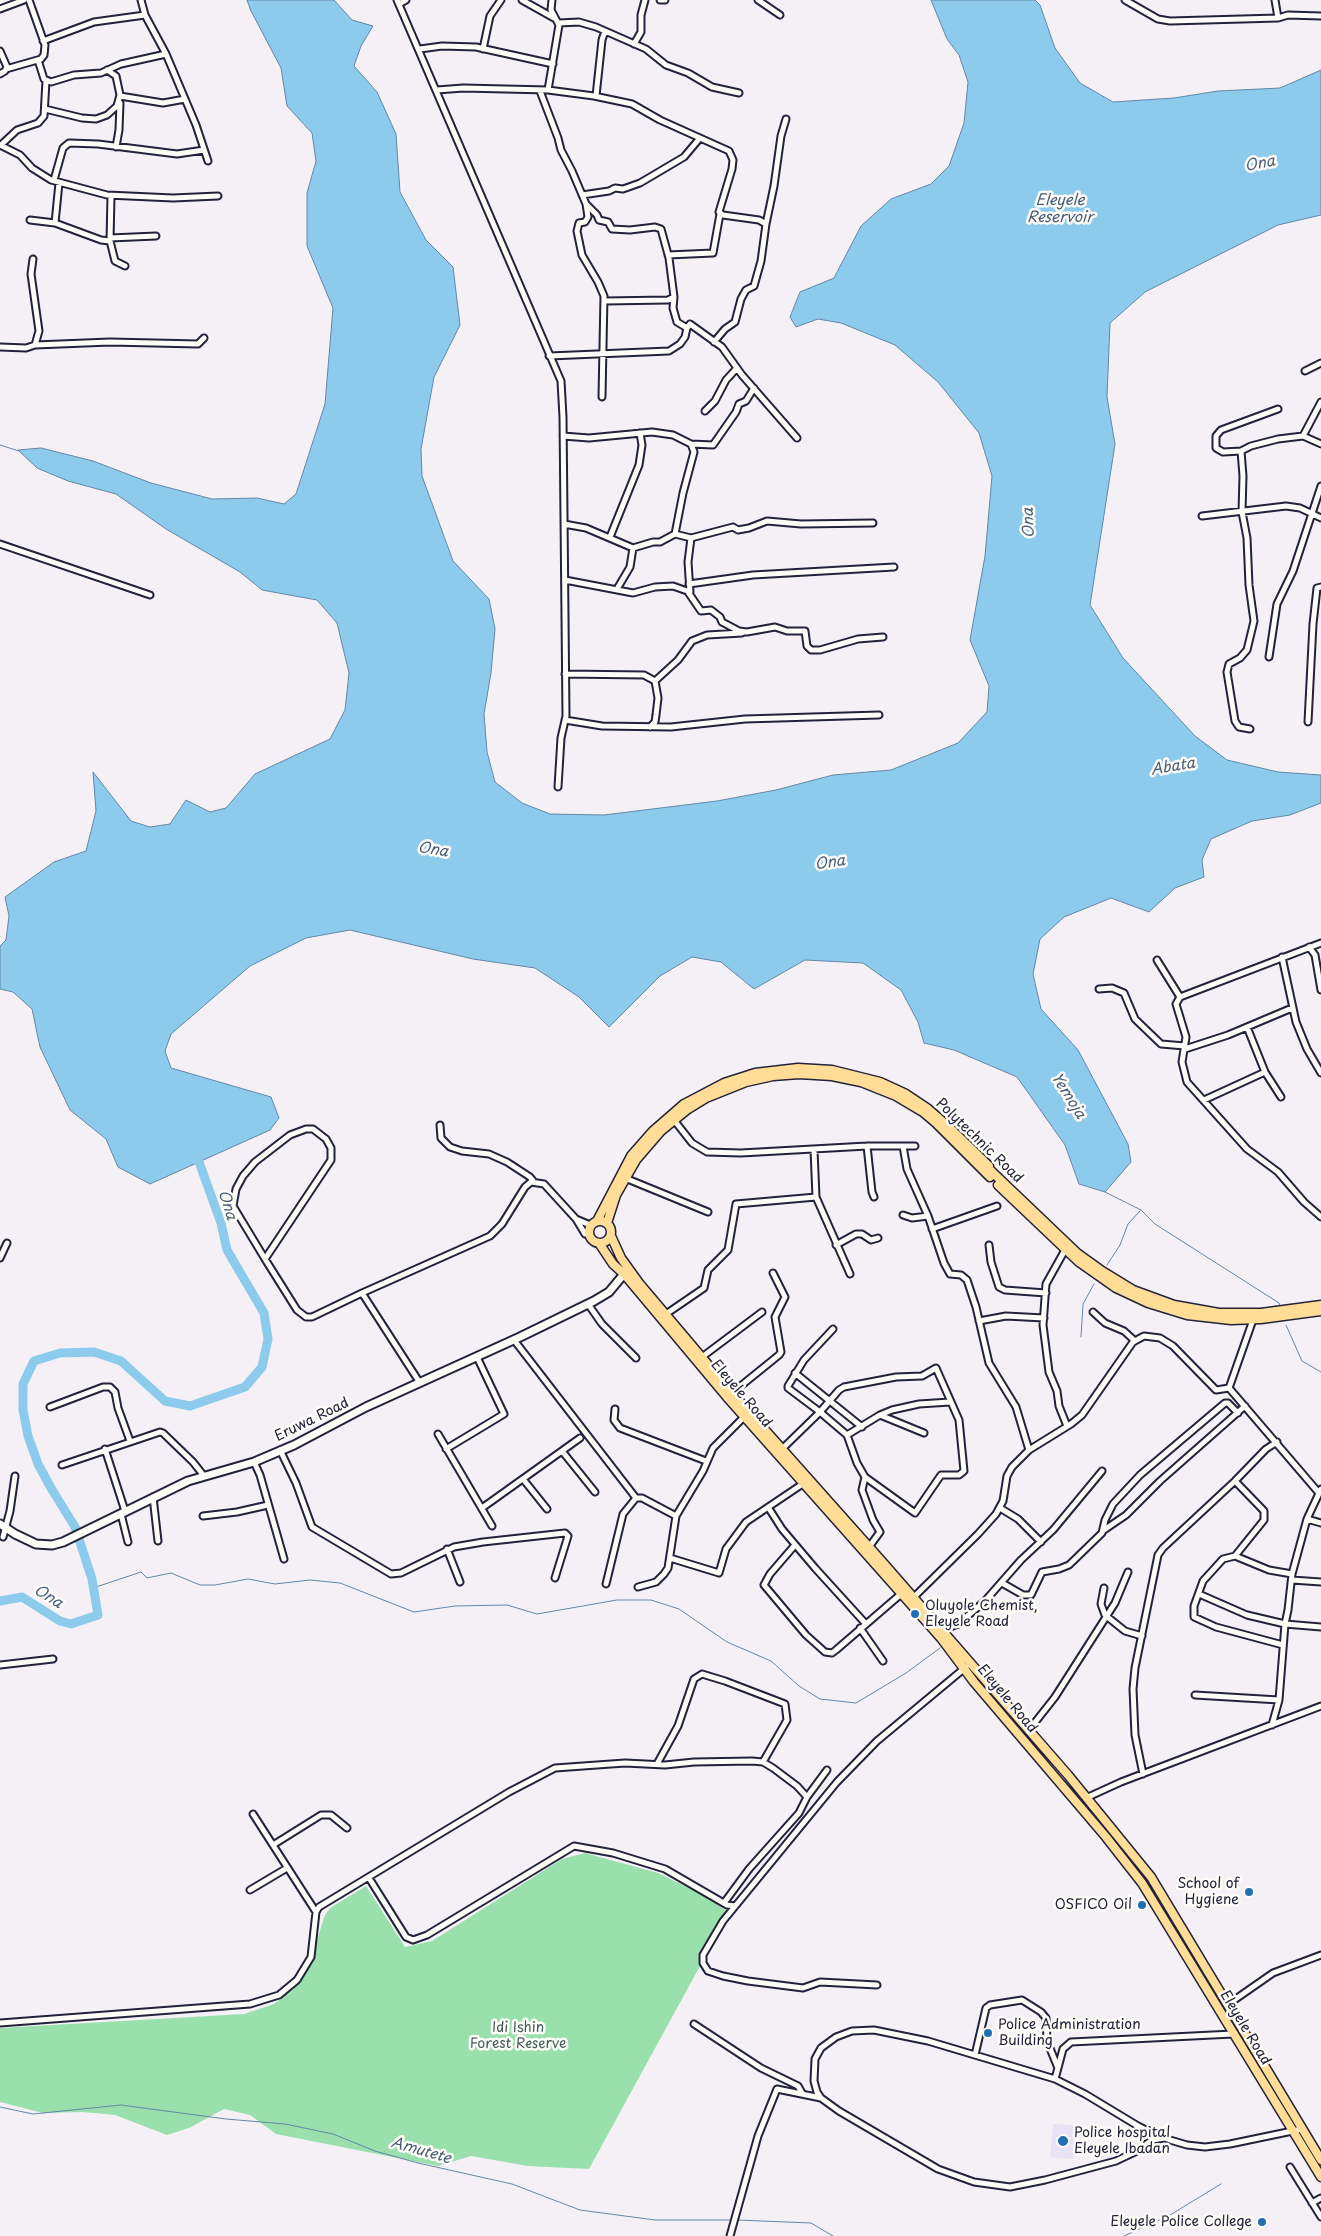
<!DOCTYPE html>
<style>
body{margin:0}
canvas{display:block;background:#f4f0f6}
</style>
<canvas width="1321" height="2236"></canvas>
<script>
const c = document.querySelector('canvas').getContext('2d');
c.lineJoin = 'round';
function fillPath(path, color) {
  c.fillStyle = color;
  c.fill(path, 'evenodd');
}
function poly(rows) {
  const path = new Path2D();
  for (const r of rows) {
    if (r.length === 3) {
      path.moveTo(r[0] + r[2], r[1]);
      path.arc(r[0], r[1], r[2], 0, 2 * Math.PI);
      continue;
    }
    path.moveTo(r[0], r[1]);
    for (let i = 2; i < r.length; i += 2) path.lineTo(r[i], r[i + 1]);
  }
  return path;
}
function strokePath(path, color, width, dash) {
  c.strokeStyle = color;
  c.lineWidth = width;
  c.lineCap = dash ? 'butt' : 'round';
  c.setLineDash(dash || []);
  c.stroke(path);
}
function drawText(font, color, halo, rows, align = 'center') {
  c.font = font + ' "Playpen Sans",sans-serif';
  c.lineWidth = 5;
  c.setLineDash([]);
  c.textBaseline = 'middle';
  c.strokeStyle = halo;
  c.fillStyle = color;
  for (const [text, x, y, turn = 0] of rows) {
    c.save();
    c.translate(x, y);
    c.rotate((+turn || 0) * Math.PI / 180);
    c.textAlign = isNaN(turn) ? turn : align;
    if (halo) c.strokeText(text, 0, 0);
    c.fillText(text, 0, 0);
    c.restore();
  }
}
const built = poly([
 [1053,2124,1076,2125,1073,2159,1050,2157]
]);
const green = poly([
 [585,1853,658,1873,705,1896,729,1913,589,2169,528,2166,471,2156,438,2166,276,2134,250,2115,224,2109,189,2128,167,2135,115,2115,83,2112,43,2113,0,2102,0,2028,244,2014,274,2004,291,1991,306,1974,325,1915,330,1908,366,1886,405,1947,432,1941,562,1859]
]);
const water = poly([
 [247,0,334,0,352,20,373,26,361,46,354,66,377,92,396,134,400,192,426,240,453,267,460,325,434,377,421,449,422,476,453,561,489,599,495,629,491,673,484,714,487,752,495,782,522,803,550,814,604,815,717,801,776,790,833,775,891,770,958,743,987,712,989,686,970,640,985,556,992,476,979,433,938,382,895,345,841,323,818,319,796,327,790,317,800,292,834,278,861,226,891,199,931,184,949,166,964,123,968,82,959,55,947,39,931,0,1035,0,1040,5,1055,48,1080,83,1113,102,1174,98,1218,91,1280,88,1321,70,1321,215,1278,225,1145,292,1110,323,1107,397,1115,444,1090,605,1123,658,1195,736,1227,760,1278,772,1321,775,1321,803,1290,815,1252,821,1211,839,1202,860,1204,877,1175,888,1149,912,1111,898,1064,917,1040,939,1033,974,1041,1009,1078,1050,1128,1144,1131,1162,1105,1192,1079,1184,1065,1145,1017,1077,954,1050,924,1043,918,1022,901,990,863,963,805,960,754,989,721,962,692,957,660,976,609,1027,579,997,535,968,473,959,350,930,306,938,250,966,171,1034,165,1051,171,1068,271,1097,279,1118,270,1130,150,1184,118,1167,106,1139,70,1110,40,1047,32,1009,13,992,0,989,0,946,6,940,9,916,5,897,54,862,86,851,96,811,93,772,131,821,150,827,170,824,186,800,210,812,226,808,255,774,330,739,345,710,349,673,337,623,317,600,262,590,240,572,166,529,116,494,68,481,37,468,18,450,41,448,93,461,151,483,212,499,257,498,284,504,296,494,325,404,333,308,307,246,307,193,316,161,312,133,287,106,281,68,251,11,247,0]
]);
const stream = poly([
 [0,445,19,451],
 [1105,1192,1141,1210,1155,1224,1279,1303,1280,1307],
 [1107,1265,1120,1245,1128,1224,1140,1211],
 [1286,1325,1302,1361,1321,1372],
 [1081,1337,1083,1304,1094,1284],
 [93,1588,141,1572,147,1578,171,1573,200,1585,215,1585,248,1579,275,1584,310,1580,340,1583,414,1612,455,1606,507,1605,537,1614,617,1600,651,1600,679,1609,727,1642,771,1661,799,1686,820,1699,856,1703,906,1673,940,1648],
 [0,2107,33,2114,121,2105,226,2119,285,2124,333,2134,375,2151,418,2163,512,2184,580,2210,655,2220,733,2220],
 [737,2220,811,2223,833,2236],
 [1124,2236,1170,2215,1221,2184]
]);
const river = poly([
 [0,1601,22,1597,60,1621,71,1624,98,1615,92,1579,75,1527,51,1488,38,1464,28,1436,23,1410,23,1384,34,1361,60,1353,94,1352,121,1361,165,1401,190,1406,245,1387,262,1367,268,1339,264,1313,227,1250,221,1223,199,1162,190,1154]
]);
const minor = poly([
 [141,0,145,15,166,54,196,125,208,161],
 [397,0,561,381,563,417,566,716,561,738,558,787],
 [522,0,554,18],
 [660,0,665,0],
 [758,0,780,15],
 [1125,0,1158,19,1170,21,1278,18,1275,0],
 [399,4,406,0],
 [0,9,24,0],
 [1278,18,1288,15,1321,16],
 [559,23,579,22,596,27,646,49,666,65,688,73,712,87,739,93],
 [43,41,94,22,145,15],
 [634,44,641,32,641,15,645,0],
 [420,49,442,46,476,47,553,64],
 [483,49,490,16,501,0],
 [0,51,7,67,5,71,0,74],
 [38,60,44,79,51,82,74,75,101,73,121,64,166,54],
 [6,69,41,59,44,55,45,45,29,0],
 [437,90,463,88,548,90,559,25,551,10,552,0],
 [548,90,594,96,632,104,660,120,729,151,733,160,732,169,719,212,723,215,759,220,766,224,761,261,754,286,746,290,741,299,735,322,725,329,714,342],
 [540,91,558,138,561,150,572,171,586,204,588,217,585,222,579,223,577,231,582,255,598,282,604,296,602,397],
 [120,96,163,103,185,99],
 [596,96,602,40,605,31],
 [45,109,82,118,96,119,107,115,117,106,120,95,116,76,107,70],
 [2,144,17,130,38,123,44,116,46,81],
 [0,145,20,155,32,168,51,180,107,195,173,198,218,196],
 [116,147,119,130,120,103],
 [54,180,63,148,69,143,98,144,177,154,204,150],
 [582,195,609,191,615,188,623,189,640,183,684,157,700,138],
 [111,196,110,241,115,261,125,266],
 [30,220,55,223,101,240,110,241],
 [55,223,59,183],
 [766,224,774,186,781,136,786,119],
 [110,238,156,236],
 [668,255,713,253,720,214],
 [604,301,668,300,674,297],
 [687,328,690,324,722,347,742,375,797,438],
 [35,345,110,342,198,344,204,338],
 [0,347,26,348,35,345,39,331,31,274,33,259],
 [549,356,669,351,680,344,685,337,687,328,677,322,673,308,674,297,669,258,661,229,655,227,630,230,612,229,608,222,599,220,597,215,586,204],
 [1305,371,1321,363],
 [1278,409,1221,430,1216,436,1216,448,1223,452,1241,451,1251,446,1278,439,1303,436,1321,444],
 [705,411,715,401,726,380,737,368],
 [563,436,589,438,652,432,673,435,691,444,694,452,683,493,675,534],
 [1303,436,1321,402],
 [691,444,713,445,736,412,739,404,746,401,754,388],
 [1241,451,1243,476,1242,512,1247,538,1249,585,1254,621,1247,650,1240,658,1229,664,1227,672,1235,721,1239,727,1250,729],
 [1202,516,1286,506,1300,508,1321,518],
 [564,524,586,528,633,548,653,542,660,542,675,534,691,538,688,562,690,592,673,586,655,587,633,593,565,580],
 [610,537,639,465,642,445,640,433],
 [691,538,733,527,738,530,749,528,767,521,801,524,873,523],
 [0,544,150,595],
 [689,584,753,575,894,567],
 [617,589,630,567,633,548],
 [688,592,701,611,711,610,720,617,722,622,739,631,747,632,775,627,787,631,805,631,807,646,811,650,820,650,858,639,883,637],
 [1269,657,1277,604,1293,571,1321,486],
 [565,674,644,675,655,681,658,698,656,715,655,722,650,727],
 [655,681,678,660,692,641,707,635,742,633],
 [565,720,602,726,671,727,745,719,879,715],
 [1308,722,1313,624,1317,588,1321,587],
 [1321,943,1180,997,1176,1004,1186,1037,1182,1062,1187,1082,1247,1149,1278,1172,1304,1202,1321,1217],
 [1309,947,1315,955,1321,990],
 [1282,957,1296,1022,1307,1049,1321,1073],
 [1157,960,1180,997],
 [1099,989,1112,988,1124,993,1135,1019,1161,1044,1185,1046],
 [1247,1027,1265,1072,1281,1097],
 [1185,1049,1228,1035,1292,1008],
 [1204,1100,1265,1072],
 [674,1120,692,1143,707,1152,741,1153,867,1146,903,1146,907,1169,928,1216,944,1263,950,1274,961,1275,967,1280,976,1307,989,1363,1016,1407,1029,1450],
 [440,1125,441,1138,450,1147,462,1151,489,1154,507,1162,530,1177,534,1182],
 [306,1129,313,1129,326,1139,331,1148,331,1160,265,1259,233,1206,236,1189,243,1176,255,1162,290,1135,306,1129],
 [867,1146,872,1192,874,1197],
 [903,1146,915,1146],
 [814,1150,816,1197,850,1274],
 [625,1178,708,1212],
 [903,1215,912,1218,928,1216],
 [576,1219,590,1225,595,1222],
 [932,1229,997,1206],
 [836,1245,856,1234,862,1234,871,1240,878,1238],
 [989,1245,991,1262,999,1287,1005,1290,1046,1293],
 [1065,1250,1046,1284,1043,1325,1049,1372,1057,1391,1059,1406,1067,1426],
 [0,1258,7,1243],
 [265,1259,297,1310,306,1317,312,1317,362,1293,490,1236,502,1224,525,1187,531,1182,544,1184,576,1219,585,1234,589,1233],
 [362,1293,420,1383],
 [588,1304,602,1324,636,1358],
 [1093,1312,1105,1323,1124,1331,1135,1341],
 [666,1314,704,1288,708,1270,728,1250,736,1204,816,1197],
 [979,1321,1006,1316,1044,1318],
 [514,1340,636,1498,642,1498,676,1516],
 [702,1357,762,1312],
 [795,1373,862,1427],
 [1229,1388,1254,1317],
 [732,1393,779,1355,781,1352,775,1317,785,1297,773,1273],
 [50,1407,103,1387,110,1387,115,1392,118,1408,130,1441],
 [615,1409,614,1420,620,1428,706,1461],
 [880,1415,924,1433],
 [438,1434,492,1526],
 [847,1435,880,1415,892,1410,919,1404,950,1402],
 [105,1449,125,1511],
 [446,1449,504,1414,477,1357],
 [782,1449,820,1412,839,1390,844,1387,896,1377,922,1376,936,1368,959,1420,964,1471,959,1475,941,1475,915,1513,865,1477,857,1463,847,1435,820,1412,788,1388,788,1386,804,1360,833,1329],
 [280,1450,296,1483,312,1527,391,1574,401,1573,454,1547,483,1542,565,1533,568,1536,555,1578],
 [562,1451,595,1492],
 [254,1462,260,1475,284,1559],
 [62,1465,160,1432,163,1433,193,1462,204,1476],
 [865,1477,862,1490,873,1520,880,1532,869,1547],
 [523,1479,547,1509],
 [1235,1481,1264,1511,1264,1520,1235,1556,1223,1559,1203,1581,1194,1606,1194,1617,1216,1627,1283,1645],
 [153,1497,158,1541],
 [768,1507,782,1529,815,1568,865,1623],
 [482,1508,580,1438],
 [1000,1508,1018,1519,1041,1542],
 [121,1514,128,1542],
 [203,1516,237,1512,268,1505],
 [1307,1519,1321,1523],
 [1104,1530,1126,1515,1160,1481,1245,1406],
 [3,1537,10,1511,15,1476],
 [795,1545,770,1574,764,1585,806,1635,825,1652,832,1653,836,1650,901,1594],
 [447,1549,460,1582],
 [1235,1556,1269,1570,1292,1574],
 [670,1558,719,1573,726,1549,746,1522,804,1483],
 [1292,1580,1321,1582],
 [1002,1583,1023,1595,1031,1595,1042,1572,1059,1569,1069,1565,1102,1533,1105,1520,1113,1504,1140,1475,1225,1403,1228,1403,1238,1413],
 [606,1584,623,1514,636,1498],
 [638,1587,656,1582,664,1574,668,1568,676,1516,703,1471,713,1448,744,1417],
 [1104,1588,1101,1604,1105,1615,1125,1631,1142,1636],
 [1199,1594,1247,1615,1285,1624,1321,1627],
 [914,1597,978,1534,996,1514,1003,1501,1007,1476,1012,1467,1029,1450,1071,1424,1082,1415,1133,1342,1144,1336,1160,1338,1173,1346,1216,1390,1229,1388,1319,1493],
 [860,1628,883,1661],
 [942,1630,958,1624,985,1601,1021,1560,1053,1530,1102,1471],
 [0,1665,53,1659],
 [1195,1695,1279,1700],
 [1272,1725,1279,1700,1285,1624,1288,1610,1292,1574,1307,1519,1321,1489],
 [1029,1730,1055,1697,1115,1603,1128,1572],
 [657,1764,678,1726,694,1679,702,1674,725,1681,785,1704,787,1720,763,1762],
 [1143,1774,1135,1735,1133,1689,1135,1668,1158,1555,1163,1548,1235,1481,1266,1449,1277,1442],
 [1086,1798,1121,1782,1321,1706],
 [253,1814,316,1912],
 [273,1845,321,1815,331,1815,347,1828],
 [369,1878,406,1937,413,1940,427,1935,574,1846,613,1853,665,1869,727,1905,735,1906,737,1904],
 [250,1890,287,1868],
 [724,1903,749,1869,799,1813,807,1797,827,1770],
 [877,1985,820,1982,803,1988,748,1981,723,1976,708,1971,703,1963,703,1955,723,1921,837,1782,877,1741,966,1667],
 [1227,2005,1273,1973,1321,1955],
 [0,2023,250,2004,279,1995,297,1980,311,1957,316,1912,319,1907,509,1792,555,1768,625,1763,665,1765,694,1762,752,1761,763,1762,773,1768,797,1786,807,1797],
 [694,2024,761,2068,798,2086,802,2093],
 [975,2055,986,2008,990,2005,1022,2000,1041,2012,1046,2018,1047,2041,1058,2068],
 [1055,2079,1063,2049,1071,2042,1233,2034],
 [1165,2138,1152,2140,1137,2151,1116,2161,1045,2180,1010,2187,974,2182,938,2169,839,2111,821,2098,817,2092,814,2081,815,2059,821,2048,836,2037,852,2031,874,2030,928,2041,1055,2079,1085,2094,1138,2126,1148,2131,1165,2138,1170,2140,1187,2145,1205,2147,1230,2144,1302,2129],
 [1290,2167,1321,2217],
 [1312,2203,1321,2198],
 [730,2236,758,2136,777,2089,821,2098]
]);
const secondary = poly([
 [0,1524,15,1534,36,1544,52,1545,63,1542,188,1481,254,1462,294,1445,366,1407,520,1337,594,1301,609,1292,624,1274]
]);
const primary = poly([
 [998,1185,1079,1262,1116,1288,1148,1303,1187,1315,1231,1320,1261,1319,1321,1311],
 [600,1232,11],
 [597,1221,631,1156,653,1131,684,1104,724,1083,755,1073,798,1068,832,1070,880,1082,906,1094,927,1108,950,1128,989,1166,989,1169,1077,1253,1102,1271,1133,1290,1174,1305,1219,1313,1261,1313,1321,1305],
 [607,1223,616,1195,636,1160,661,1131,688,1109,706,1098,746,1082,773,1076,799,1074,832,1076,861,1082,896,1096,923,1112,936,1123,990,1177],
 [611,1236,621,1258,639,1283,732,1393,885,1565,1068,1775,1151,1877,1321,2160],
 [599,1243,613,1264,624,1274,727,1397,941,1638,974,1682,1106,1837,1142,1883,1321,2177]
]);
const markers = [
 [915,1614,5,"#1f6fb2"],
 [1249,1892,5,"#1f6fb2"],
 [1142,1905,5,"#1f6fb2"],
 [988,2033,5,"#1f6fb2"],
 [1063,2141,6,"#1f6fb2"],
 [1262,2222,5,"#1f6fb2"]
];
const streetNames = [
 ["Polytechnic Road",979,1141,44],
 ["Eleyele Road",741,1394,49],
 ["Eruwa Road",312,1420,-26],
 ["Eleyele Road",1007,1699,50],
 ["Eleyele Road",1245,2028,59]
];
const poiNames = [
 ["Oluyole Chemist,",925,1606],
 ["Eleyele Road",925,1622],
 ["School of",1239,1884,"right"],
 ["Hygiene",1239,1900,"right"],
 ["OSFICO Oil",1132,1905,"right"],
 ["Police Administration",998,2025],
 ["Building",998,2041],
 ["Police hospital",1074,2133],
 ["Eleyele Ibadan",1074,2149],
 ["Eleyele Police College",1252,2222,"right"]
];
const parkNames = [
 ["Idi Ishin",518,2028],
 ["Forest Reserve",518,2044]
];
const waterNames = [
 ["Ona",1260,164,-11],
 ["Eleyele",1060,201],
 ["Reservoir",1060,218],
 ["Ona",1029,523,-92],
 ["Abata",1173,767,-9],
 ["Ona",433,850,9],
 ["Ona",830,863,-8],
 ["Yemoja",1068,1096,58],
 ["Ona",227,1205,73],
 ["Ona",48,1597,32],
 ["Amutete",421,2151,16]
];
fillPath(built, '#e9e1f4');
fillPath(green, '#9ae0ad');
fillPath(water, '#8dcbed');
strokePath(water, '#6287a6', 1);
strokePath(stream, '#6287a6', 1);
strokePath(river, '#8dcbed', 9);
strokePath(minor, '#22223b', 9);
strokePath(secondary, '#22223b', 11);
strokePath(primary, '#22223b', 11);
strokePath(minor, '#fdfcf7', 5);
strokePath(secondary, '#fdfcf7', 7);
strokePath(primary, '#ffdd96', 8);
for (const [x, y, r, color] of markers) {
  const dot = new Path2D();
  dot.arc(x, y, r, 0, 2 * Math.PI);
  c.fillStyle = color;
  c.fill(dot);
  strokePath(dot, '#fdfcf7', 2);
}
drawText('14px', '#22223b', '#fdfcf7', streetNames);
drawText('14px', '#22223b', '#fdfcf7', poiNames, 'left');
drawText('14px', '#465b5d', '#fdfcf7', parkNames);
drawText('italic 15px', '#475d79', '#fdfcf7', waterNames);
</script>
